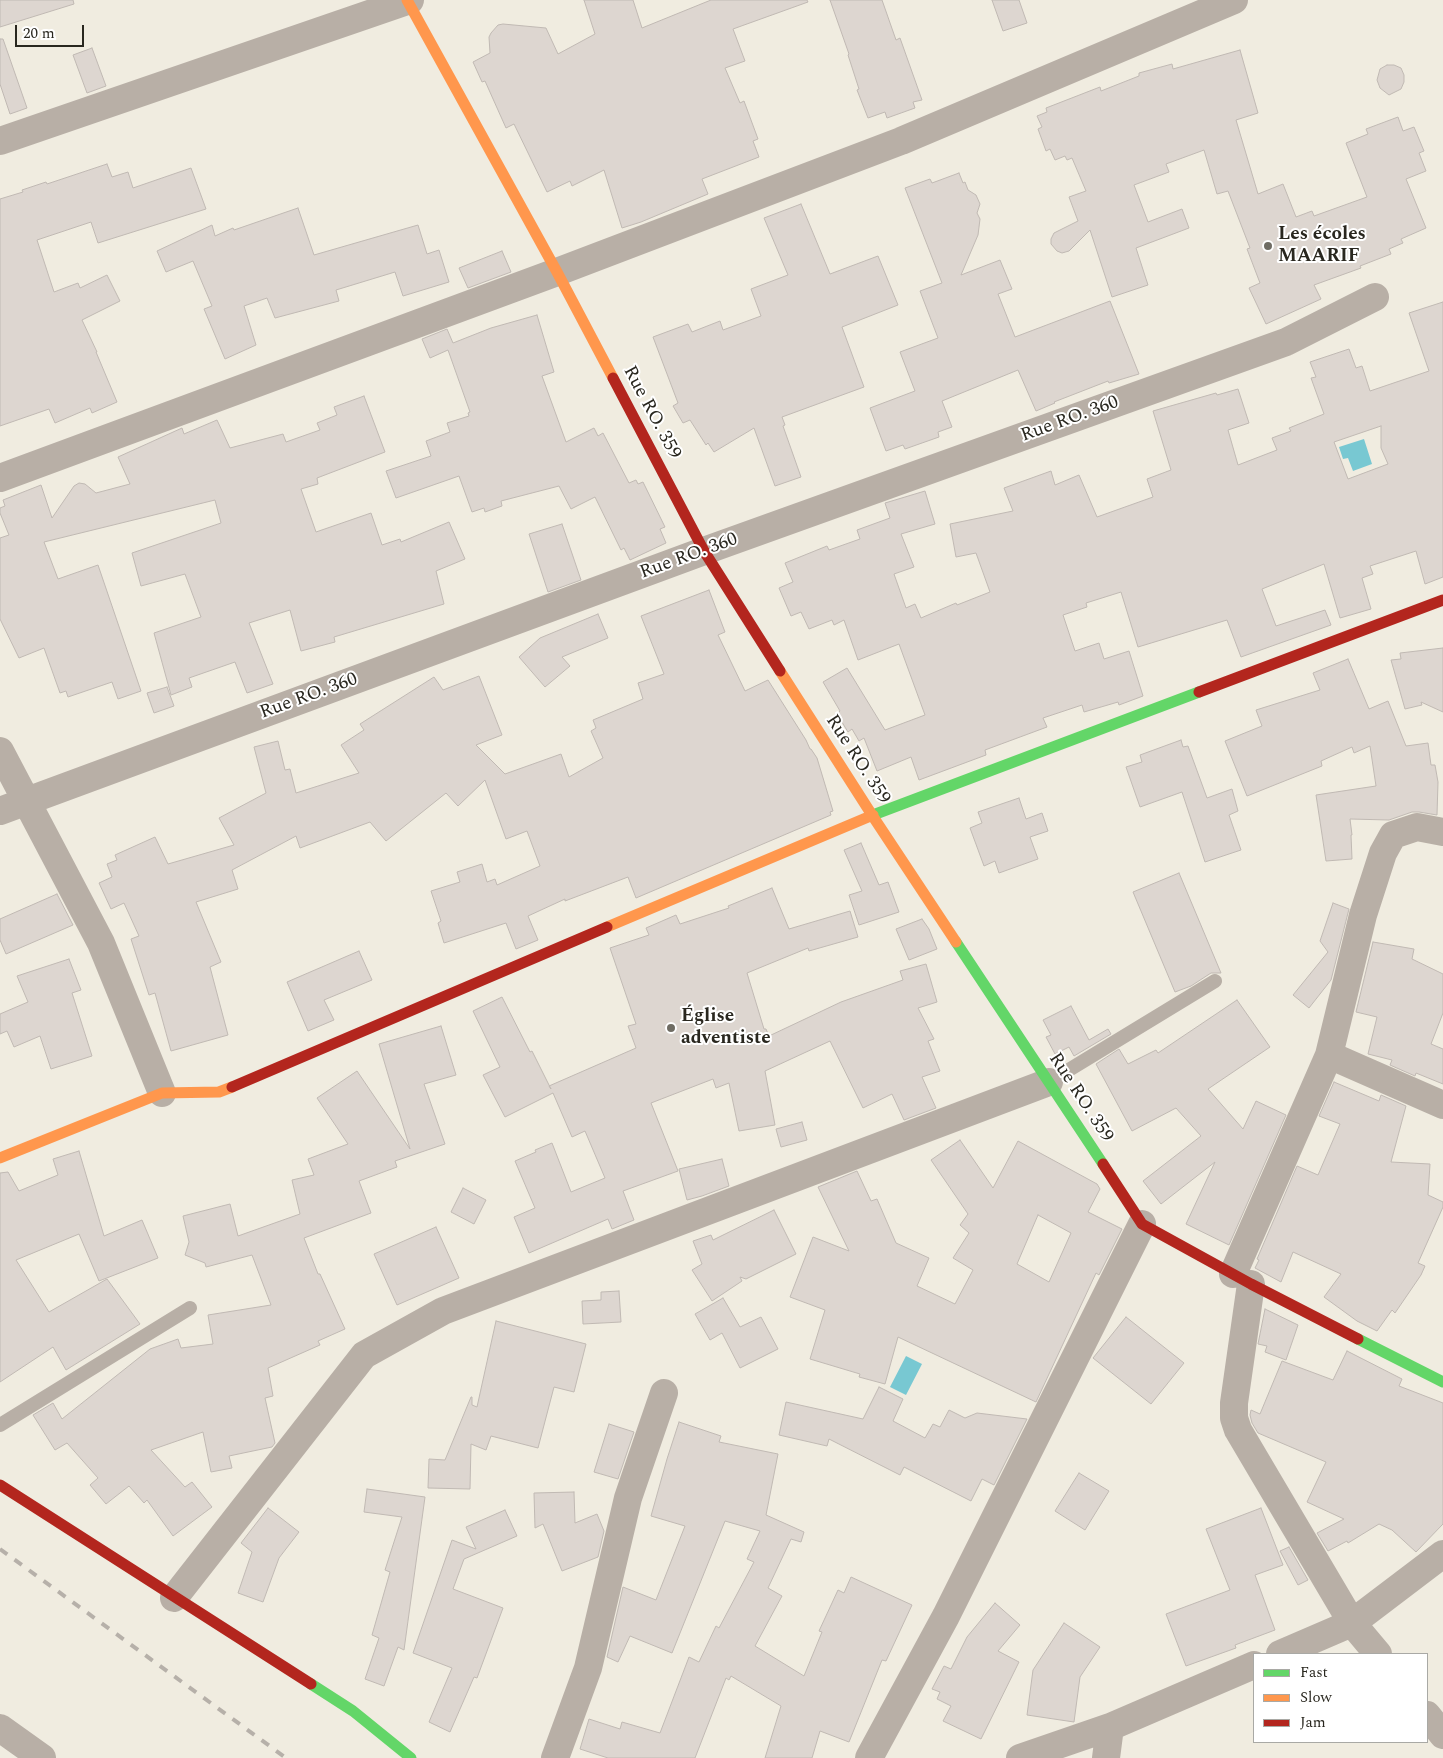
<!DOCTYPE html>
<meta charset="utf-8">
<style>
body{margin:0}
#map{position:relative;width:1443px;height:1758px;overflow:hidden;background:#f0ece0;font-family:Spectral,serif}
canvas{display:block}
.legend{position:absolute;left:1253px;top:1653px;width:175px;height:90px;box-sizing:border-box;background:#fff;border:1px solid #a9a9a5;margin:0;padding:6px 9px;list-style:none;font-size:15px;color:#29271f}
.legend li{display:flex;align-items:center;gap:10px;height:25px}
.legend b{width:25px;border:1px solid #a9a9a5}
.scale{position:absolute;left:15px;top:25px;width:69px;height:22px;box-sizing:border-box;border:2px solid #29271f;border-top:0;padding-left:6px;font-size:15px;line-height:18px;white-space:nowrap;color:#29271f;-webkit-text-stroke:4px #fff;paint-order:stroke}
</style>
<div id="map">
<canvas width="1443" height="1758"></canvas>
<ul class="legend">
<li><b style="height:6px;background:#63d668"></b>Fast</li>
<li><b style="height:6px;background:#ff974d"></b>Slow</li>
<li><b style="height:6px;background:#b3261e"></b>Jam</li>
</ul>
<div class="scale">20 m</div>
</div>
<script>
const c = document.querySelector('canvas').getContext('2d');
c.lineJoin = 'round';
function fillPath(path, color) {
  c.fillStyle = color;
  c.fill(path, 'evenodd');
}
function poly(rows) {
  const path = new Path2D();
  for (const r of rows) {
    path.moveTo(r[0], r[1]);
    for (let i = 2; i < r.length; i += 2) path.lineTo(r[i], r[i + 1]);
  }
  return path;
}
function strokePath(path, color, width, dash) {
  c.strokeStyle = color;
  c.lineWidth = width;
  c.lineCap = dash ? 'butt' : 'round';
  c.setLineDash(dash || []);
  c.stroke(path);
}
function drawText(font, color, halo, rows, align = 'center') {
  c.font = font + ' Spectral,serif';
  c.lineWidth = 4;
  c.setLineDash([]);
  c.textBaseline = 'middle';
  c.strokeStyle = halo;
  c.fillStyle = color;
  for (const [text, x, y, turn = 0] of rows) {
    c.save();
    c.translate(x, y);
    c.rotate((+turn || 0) * Math.PI / 180);
    c.textAlign = isNaN(turn) ? turn : align;
    if (halo) c.strokeText(text, 0, 0);
    c.fillText(text, 0, 0);
    c.restore();
  }
}
const water = poly([
 [1364,439,1372,464,1353,471,1348,458,1343,459,1339,447],
 [906,1356,922,1364,906,1395,890,1387]
]);
const building = poly([
 [0,0,73,0,74,4,0,27,0,0],
 [584,0,633,0,642,28,711,0,807,0,808,2,733,29,745,61,725,68,740,103,744,101,758,139,753,141,759,157,702,179,708,194,641,222,622,228,604,170,572,186,570,181,547,192,514,124,506,128,485,81,482,82,473,62,490,53,489,37,491,33,498,25,503,24,546,28,558,54,595,34,584,0],
 [830,0,882,0,896,40,900,38,922,100,913,102,915,108,887,118,885,112,868,118,857,90,859,89,848,55,849,54,830,0],
 [992,0,1019,0,1027,23,1003,31,992,0],
 [0,39,3,39,27,108,10,114,0,84,0,39],
 [92,48,106,86,87,93,73,55,92,48],
 [1240,50,1258,113,1236,120,1258,194,1283,184,1296,217,1312,211,1314,216,1367,197,1346,143,1368,134,1366,129,1398,117,1403,131,1414,127,1424,151,1419,153,1426,171,1406,179,1426,228,1401,239,1403,243,1389,249,1391,254,1360,266,1361,268,1314,285,1321,299,1266,324,1249,288,1260,283,1247,249,1250,248,1228,191,1217,194,1204,150,1166,164,1169,172,1134,185,1148,222,1182,209,1189,228,1136,248,1148,285,1112,297,1090,230,1069,251,1062,253,1057,251,1051,244,1051,239,1054,233,1078,221,1069,197,1086,191,1072,158,1067,160,1065,156,1055,160,1050,149,1046,151,1038,129,1042,127,1037,116,1047,112,1046,108,1100,87,1101,91,1139,76,1139,73,1172,64,1173,69,1240,50],
 [1387,65,1394,65,1401,68,1404,75,1404,82,1401,89,1389,95,1380,88,1377,80,1380,69,1387,65],
 [107,164,112,177,128,172,133,188,191,168,206,209,98,243,91,222,37,240,54,292,78,283,80,288,107,275,120,301,82,320,97,352,96,352,117,402,92,413,90,408,55,423,49,409,0,426,0,199,23,192,22,190,46,182,47,184,107,164],
 [959,173,963,183,965,182,968,190,976,195,980,204,977,213,980,219,978,235,961,275,1000,260,1012,289,998,294,1015,337,1110,301,1139,374,1109,383,1108,381,1054,402,1055,403,1036,411,1018,370,942,401,952,427,938,432,939,437,905,449,903,445,886,451,870,408,915,391,900,352,938,338,920,291,942,283,905,188,930,179,932,183,959,173],
 [801,204,830,274,878,256,898,305,842,327,864,387,782,417,785,425,783,426,801,477,775,486,754,428,714,452,708,443,706,445,690,420,683,423,673,406,678,403,653,337,688,324,692,332,720,321,723,330,761,316,751,289,788,275,764,218,801,204],
 [298,208,314,255,418,225,427,254,439,250,449,282,403,296,395,272,336,290,339,301,275,318,267,298,244,306,256,345,225,359,204,309,212,306,193,261,166,272,157,251,212,225,215,236,233,228,234,230,298,208],
 [502,251,511,272,468,288,459,268,502,251],
 [1443,302,1443,577,1425,584,1416,551,1370,566,1373,574,1362,578,1371,609,1340,618,1324,564,1262,589,1276,626,1325,610,1331,625,1241,657,1227,620,1138,647,1121,592,1086,603,1087,607,1063,615,1075,651,1099,643,1104,659,1129,651,1143,696,1119,705,1118,702,1084,712,1082,705,1043,718,1047,727,985,750,986,755,919,780,911,757,877,771,864,738,859,741,852,729,848,732,837,714,840,711,823,682,847,668,885,730,925,715,899,644,858,660,844,620,834,625,832,620,809,629,801,612,791,616,779,588,793,582,785,563,827,546,829,550,860,539,857,530,890,518,885,503,925,491,935,524,901,534,914,567,894,574,906,608,915,604,921,618,956,603,957,605,990,592,976,553,956,557,950,524,1013,511,1004,488,1051,471,1055,485,1079,475,1097,517,1153,497,1147,479,1171,470,1153,411,1216,393,1217,395,1238,389,1249,423,1228,430,1238,465,1277,450,1272,438,1291,431,1289,428,1324,414,1311,378,1316,377,1310,362,1349,349,1356,368,1362,366,1370,391,1429,371,1409,313,1443,302],
 [1381,426,1381,448,1388,464,1348,479,1334,442,1381,426],
 [537,315,554,372,542,376,566,442,594,428,598,436,603,433,629,483,636,480,638,484,643,482,665,527,660,529,666,543,630,560,624,548,621,550,595,497,571,509,559,486,501,501,502,506,485,512,484,508,472,512,459,476,396,498,386,471,431,456,426,441,450,432,447,423,469,416,468,413,470,412,448,350,430,358,422,339,447,329,453,343,491,328,537,315],
 [364,396,385,452,317,478,318,484,301,489,316,532,371,513,382,545,400,539,401,542,449,522,465,559,436,571,444,604,334,637,335,642,301,651,290,610,249,623,273,684,247,693,235,662,189,678,192,687,171,695,154,633,201,617,185,574,141,586,132,553,221,523,215,500,44,542,58,579,98,565,141,691,118,699,112,682,68,697,66,691,60,693,44,648,19,658,0,619,0,538,9,535,0,513,0,508,5,506,3,500,41,485,52,518,74,486,79,483,85,484,96,493,130,484,118,457,182,428,184,434,217,420,230,448,283,434,286,442,320,430,317,423,337,415,334,407,364,396],
 [562,524,581,580,548,592,529,534,562,524],
 [709,590,725,632,718,635,745,691,768,680,806,740,810,749,811,749,817,758,833,811,830,812,831,815,636,898,628,877,565,901,565,899,528,916,538,940,516,949,506,923,444,943,438,923,441,921,431,891,460,882,457,872,482,864,487,882,495,879,497,885,540,866,527,831,506,839,485,780,458,806,446,793,386,841,370,822,300,848,296,836,232,870,238,889,196,902,221,962,210,967,228,1035,171,1051,155,993,149,995,131,939,139,936,124,903,111,909,99,883,112,877,107,864,117,860,115,855,155,837,168,864,234,845,219,818,266,793,254,747,278,741,285,770,290,769,296,793,359,773,341,745,364,730,360,724,434,677,443,690,479,676,502,735,476,745,505,774,561,754,569,777,603,758,591,731,596,728,593,720,643,699,638,683,664,674,641,616,709,590],
 [598,614,608,638,562,657,570,666,545,687,519,657,540,638,598,614],
 [1443,648,1443,712,1421,702,1422,705,1405,709,1391,660,1401,659,1400,653,1443,648],
 [1348,659,1369,709,1388,701,1406,746,1428,743,1431,765,1435,765,1438,782,1437,815,1419,812,1412,812,1389,820,1350,819,1352,835,1351,835,1352,859,1326,861,1316,795,1376,786,1370,746,1354,753,1352,747,1321,761,1322,766,1247,796,1225,741,1262,726,1256,710,1320,690,1313,673,1348,659],
 [167,687,174,706,154,713,147,693,167,687],
 [1181,740,1183,747,1188,746,1207,798,1232,789,1238,811,1229,815,1241,850,1205,862,1182,792,1140,807,1126,767,1142,762,1140,755,1181,740],
 [1019,798,1026,819,1042,813,1048,831,1030,837,1038,859,999,873,995,861,984,866,970,828,982,823,978,812,1019,798],
 [861,843,879,885,888,882,899,912,859,925,849,895,862,891,844,850,861,843],
 [1179,873,1221,973,1211,973,1191,986,1175,992,1133,892,1179,873],
 [772,888,789,929,850,911,858,937,809,951,808,948,747,973,764,1029,766,1029,769,1036,841,1002,903,980,900,971,926,964,937,1002,918,1008,934,1039,928,1041,940,1071,922,1077,936,1108,904,1120,892,1094,863,1108,830,1041,765,1071,775,1125,739,1131,729,1083,716,1088,713,1079,651,1103,678,1171,623,1191,634,1220,612,1229,608,1219,529,1253,514,1217,535,1208,515,1161,536,1152,535,1150,552,1143,571,1192,605,1178,585,1131,572,1137,553,1093,505,1117,483,1075,500,1067,473,1011,502,997,530,1052,532,1051,551,1089,549,1086,636,1048,628,1026,636,1024,610,948,649,935,646,928,676,915,680,924,729,908,728,906,772,888],
 [57,894,73,925,6,954,0,940,0,919,57,894],
 [1333,903,1349,909,1331,980,1309,1008,1293,995,1328,952,1320,941,1333,903],
 [922,919,929,929,937,949,909,960,896,929,922,919],
 [1373,942,1414,949,1412,959,1443,974,1443,1013,1431,1044,1443,1049,1443,1084,1416,1073,1415,1076,1390,1065,1392,1060,1368,1054,1377,1017,1356,1012,1373,942],
 [359,951,372,980,324,1000,334,1020,308,1031,287,982,359,951],
 [69,959,81,990,72,993,92,1056,51,1069,40,1036,14,1047,7,1031,0,1034,0,1014,28,1002,17,976,69,959],
 [1237,1000,1270,1047,1208,1089,1243,1129,1256,1101,1286,1115,1229,1245,1186,1224,1215,1162,1161,1204,1143,1181,1201,1136,1176,1108,1132,1131,1096,1064,1119,1049,1128,1064,1156,1050,1158,1053,1237,1000],
 [1071,1006,1089,1040,1108,1029,1111,1034,1074,1056,1069,1047,1055,1054,1046,1037,1051,1035,1043,1020,1071,1006],
 [441,1026,456,1075,424,1084,445,1144,395,1161,397,1167,359,1181,371,1213,304,1238,318,1274,320,1274,345,1329,318,1341,320,1345,268,1368,273,1396,265,1398,275,1443,272,1447,229,1456,232,1468,211,1472,203,1432,151,1450,185,1487,192,1482,212,1507,173,1536,147,1500,144,1503,129,1486,106,1504,90,1485,98,1478,67,1443,55,1450,33,1415,53,1403,62,1419,150,1349,178,1339,181,1348,213,1344,208,1315,271,1305,252,1255,206,1267,205,1263,185,1255,189,1242,183,1216,230,1204,238,1236,300,1214,292,1180,314,1175,308,1159,348,1144,317,1098,357,1071,410,1149,379,1044,441,1026],
 [1334,1082,1379,1101,1381,1095,1406,1106,1391,1162,1430,1164,1428,1195,1443,1202,1443,1207,1418,1263,1425,1266,1421,1275,1395,1313,1392,1310,1377,1331,1357,1321,1324,1297,1341,1274,1293,1252,1281,1282,1255,1268,1259,1260,1257,1259,1297,1166,1318,1175,1340,1124,1319,1116,1334,1082],
 [802,1122,807,1140,781,1147,776,1129,802,1122],
 [960,1140,993,1188,1018,1141,1097,1184,1100,1189,1088,1212,1122,1229,1099,1275,1096,1273,1036,1402,898,1337,885,1384,859,1377,860,1374,810,1359,825,1310,790,1297,813,1237,849,1251,818,1187,857,1171,871,1201,877,1199,896,1243,929,1258,917,1286,955,1304,973,1270,953,1258,969,1233,960,1225,968,1214,931,1160,960,1140],
 [1038,1215,1071,1233,1049,1282,1017,1264,1038,1215],
 [79,1151,104,1236,142,1220,158,1258,99,1281,79,1234,16,1260,49,1312,107,1279,140,1324,66,1370,53,1347,0,1382,0,1173,8,1172,19,1191,58,1175,53,1159,79,1151],
 [722,1159,729,1186,702,1196,687,1200,679,1169,722,1159],
 [463,1188,486,1200,474,1224,451,1212,463,1188],
 [774,1210,796,1254,746,1279,740,1277,742,1281,712,1301,692,1270,702,1264,693,1241,711,1235,713,1240,774,1210],
 [436,1227,459,1278,397,1305,374,1254,436,1227],
 [619,1291,621,1322,583,1324,582,1301,601,1300,601,1292,619,1291],
 [723,1298,740,1327,761,1317,778,1349,740,1368,722,1333,710,1340,695,1314,723,1298],
 [1265,1309,1298,1325,1286,1360,1265,1352,1267,1346,1258,1344,1265,1309],
 [1126,1317,1184,1363,1151,1404,1093,1358,1126,1317],
 [496,1321,586,1344,574,1392,554,1387,538,1448,491,1436,486,1450,471,1444,470,1489,428,1488,429,1459,445,1460,471,1397,472,1397,472,1405,477,1407,496,1321],
 [1347,1351,1402,1379,1399,1386,1443,1403,1443,1524,1416,1552,1392,1530,1379,1524,1348,1543,1347,1541,1328,1551,1317,1533,1344,1519,1307,1502,1326,1462,1258,1433,1252,1423,1250,1415,1251,1410,1260,1414,1282,1361,1333,1380,1347,1351],
 [879,1387,903,1399,893,1421,925,1438,933,1424,940,1427,949,1410,965,1418,977,1413,1027,1419,994,1485,982,1479,971,1501,904,1467,900,1475,829,1439,827,1446,779,1435,786,1402,863,1419,879,1387],
 [679,1422,721,1436,719,1442,778,1454,766,1515,804,1532,801,1542,791,1539,768,1588,782,1596,755,1646,804,1676,822,1632,819,1631,838,1590,844,1593,851,1577,912,1605,886,1661,882,1660,849,1742,820,1731,812,1758,765,1758,781,1706,731,1676,729,1680,726,1678,695,1758,608,1758,580,1749,589,1719,620,1729,622,1722,660,1733,689,1657,699,1662,716,1626,719,1628,754,1562,747,1559,760,1531,725,1521,672,1653,630,1636,618,1662,607,1657,623,1587,656,1600,685,1526,651,1516,667,1459,679,1422],
 [609,1424,634,1432,618,1479,594,1472,609,1424],
 [1079,1473,1109,1491,1085,1530,1055,1511,1079,1473],
 [367,1489,425,1497,404,1650,398,1647,384,1686,365,1679,379,1638,372,1635,390,1572,385,1570,402,1517,364,1512,367,1489],
 [574,1492,575,1523,597,1514,604,1531,598,1557,562,1571,543,1524,535,1528,534,1493,574,1492],
 [268,1508,299,1532,279,1558,263,1602,238,1593,252,1552,241,1543,268,1508],
 [1261,1508,1283,1565,1255,1575,1275,1630,1235,1645,1236,1648,1186,1666,1166,1614,1230,1590,1206,1529,1261,1508],
 [505,1510,517,1536,464,1559,453,1589,503,1608,477,1678,474,1677,450,1732,429,1722,452,1668,413,1653,452,1540,476,1549,466,1527,505,1510],
 [1289,1547,1308,1580,1298,1585,1280,1551,1289,1547],
 [995,1603,1020,1625,998,1651,1019,1662,981,1739,943,1721,951,1706,937,1699,940,1692,932,1689,944,1666,951,1669,967,1637,995,1603],
 [1064,1623,1100,1647,1080,1677,1074,1722,1027,1715,1033,1670,1064,1623]
]);
const lane = poly([
 [1049,1082,1215,981],
 [0,1425,190,1308]
]);
const street = poly([
 [0,141,410,0],
 [0,478,557,272,901,141,1234,0],
 [0,751,101,943,162,1093],
 [0,811,704,551,1286,342,1375,297],
 [1329,1055,1443,1105],
 [1233,1274,1329,1055,1363,915,1383,853,1393,835,1417,827,1443,832],
 [1251,1284,1234,1403,1234,1418,1238,1430,1352,1623,1378,1654],
 [174,1598,364,1355,443,1311,1049,1082],
 [1280,1654,1352,1623,1443,1554],
 [1427,1715,1443,1735],
 [0,1728,42,1758],
 [555,1758,588,1668,628,1498,664,1393],
 [869,1758,946,1616,1142,1224],
 [1020,1758,1110,1727,1254,1665],
 [1106,1758,1110,1727]
]);
const fast = poly([
 [873,815,1199,692],
 [956,942,1103,1164],
 [1358,1339,1443,1382],
 [311,1684,353,1711,411,1758]
]);
const slow = poly([
 [407,0,557,272,613,378],
 [780,671,872,815,956,942],
 [607,927,873,815],
 [0,1158,162,1093,219,1092,232,1087]
]);
const jam = poly([
 [613,378,704,551,780,671],
 [1199,692,1443,600],
 [232,1087,607,927],
 [1103,1164,1142,1224,1251,1284,1358,1339],
 [0,1485,311,1684]
]);
const rail = poly([
 [0,1549,286,1758]
]);
const markers = [
 [1268,246,5,"#6f6c63"],
 [671,1028,5,"#6f6c63"]
];
const poiNames = [
 ["Les écoles",1278,235],
 ["MAARIF",1278,257],
 ["Église",681,1017],
 ["adventiste",681,1039]
];
const streetNames = [
 ["Rue RO. 359",651,413,62],
 ["Rue RO. 360",1070,420,-20],
 ["Rue RO. 360",689,557,-20],
 ["Rue RO. 360",309,697,-20],
 ["Rue RO. 359",857,760,57],
 ["Rue RO. 359",1080,1098,57]
];
fillPath(water, '#78c8d2');
fillPath(building, '#ddd6d0');
strokePath(building, '#c0b9b3', 1);
strokePath(lane, '#b8afa6', 14);
strokePath(street, '#b8afa6', 28);
strokePath(fast, '#63d668', 11);
strokePath(slow, '#ff974d', 11);
strokePath(jam, '#b3261e', 11);
strokePath(rail, '#b6b0a9', 4, [9, 9]);
for (const [x, y, r, color] of markers) {
  const dot = new Path2D();
  dot.arc(x, y, r, 0, 2 * Math.PI);
  c.fillStyle = color;
  c.fill(dot);
  strokePath(dot, '#fff', 2);
}
drawText('bold 19px', '#29271f', '#fff', poiNames, 'left');
drawText('19px', '#29271f', '#fff', streetNames);
</script>
